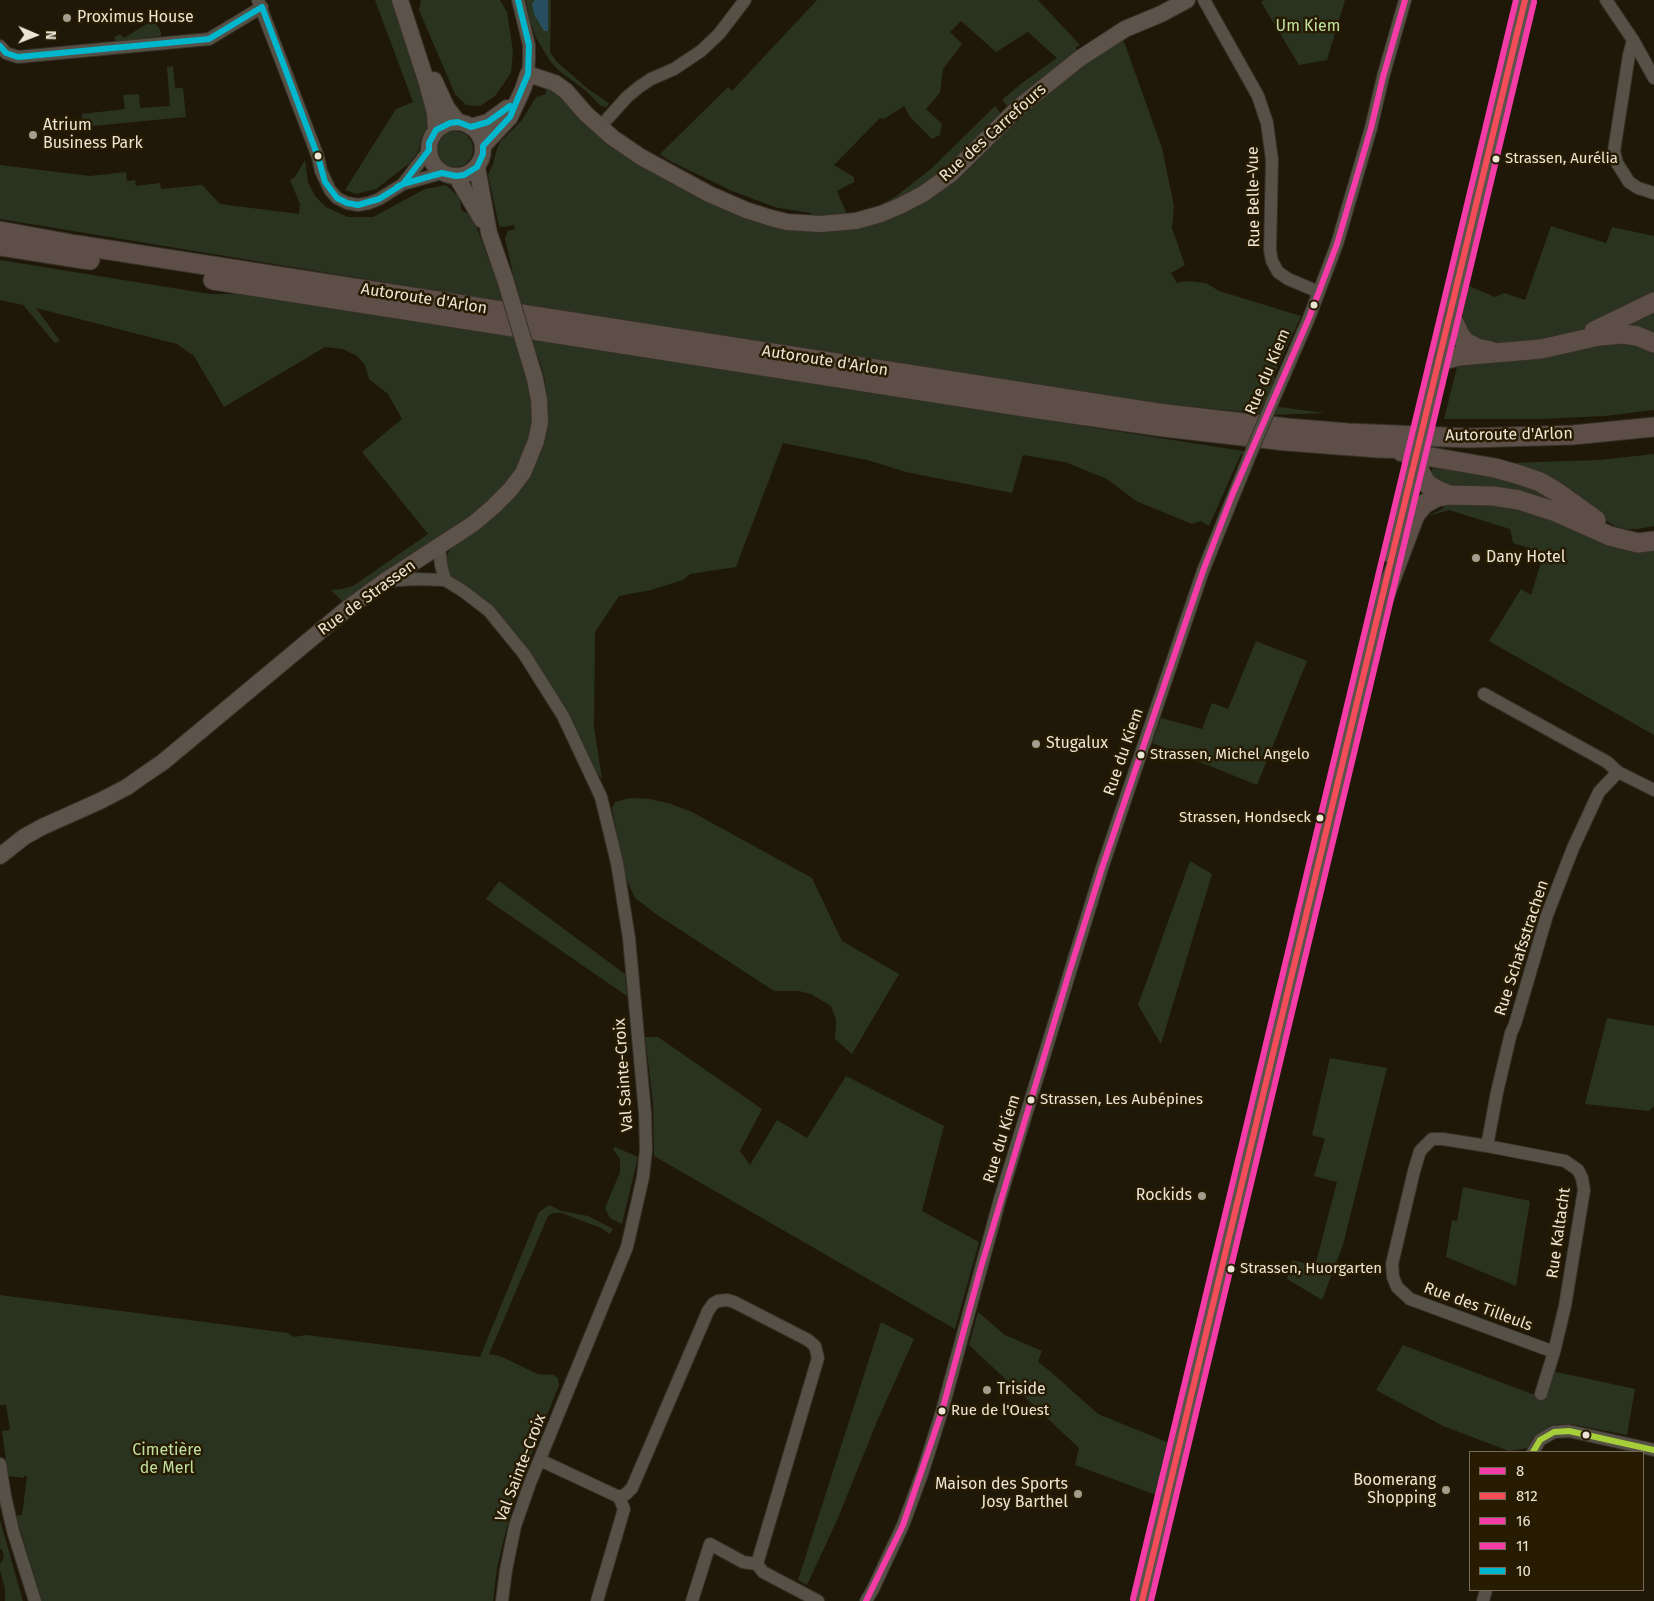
<!DOCTYPE html>
<meta charset="utf-8">
<style>
body{margin:0}
#map{position:relative;width:1654px;height:1601px;overflow:hidden;background:#1f1809;font-family:"Fira Sans",sans-serif}
canvas{display:block}
.legend{position:absolute;left:1469px;top:1451px;width:175px;height:140px;box-sizing:border-box;background:#271b01;border:1px solid #766c56;margin:0;padding:6px 9px;list-style:none;font-size:15px;color:#ece5d5}
.legend li{display:flex;align-items:center;gap:10px;height:25px}
.legend b{width:25px;border:1px solid #766c56}
.north{position:absolute;left:10px;top:10px;width:50px;height:50px;-webkit-text-stroke:4px #271b01;paint-order:stroke;rotate:91deg;font-size:14px;font-weight:700;line-height:20px;text-align:center;color:#ece5d5}
.north::after{content:'';display:block;margin:auto;width:18px;height:22px;background:#ece5d5;clip-path:polygon(50% 0,100% 100%,50% 72%,0 100%)}
</style>
<div id="map">
<canvas width="1654" height="1601"></canvas>
<ul class="legend">
<li><b style="height:6px;background:#f53ba8"></b>8</li>
<li><b style="height:6px;background:#f44d59"></b>812</li>
<li><b style="height:6px;background:#f53ba8"></b>16</li>
<li><b style="height:6px;background:#f53ba8"></b>11</li>
<li><b style="height:6px;background:#00b7ce"></b>10</li>
</ul>
<div class="north">N</div>
</div>
<script>
const c = document.querySelector('canvas').getContext('2d');
c.lineJoin = 'round';
function fillPath(path, color) {
  c.fillStyle = color;
  c.fill(path, 'evenodd');
}
function poly(rows) {
  const path = new Path2D();
  for (const r of rows) {
    if (r.length === 3) {
      path.moveTo(r[0] + r[2], r[1]);
      path.arc(r[0], r[1], r[2], 0, 2 * Math.PI);
      continue;
    }
    path.moveTo(r[0], r[1]);
    for (let i = 2; i < r.length; i += 2) path.lineTo(r[i], r[i + 1]);
  }
  return path;
}
function strokePath(path, color, width, dash) {
  c.strokeStyle = color;
  c.lineWidth = width;
  c.lineCap = dash ? 'butt' : 'round';
  c.setLineDash(dash || []);
  c.stroke(path);
}
function drawText(font, color, halo, rows, align = 'center') {
  c.font = font + ' "Fira Sans",sans-serif';
  c.lineWidth = 5;
  c.setLineDash([]);
  c.textBaseline = 'middle';
  c.strokeStyle = halo;
  c.fillStyle = color;
  for (const [text, x, y, turn = 0] of rows) {
    c.save();
    c.translate(x, y);
    c.rotate((+turn || 0) * Math.PI / 180);
    c.textAlign = isNaN(turn) ? turn : align;
    if (halo) c.strokeText(text, 0, 0);
    c.fillText(text, 0, 0);
    c.restore();
  }
}
const green = poly([
 [375,0,395,0,429,120,426,130,421,139,419,150,410,163,376,189,356,194,345,190,396,109,413,102],
 [421,0,500,0,507,12,513,51,511,73,495,96,480,106,466,105,455,94,419,10],
 [526,0,551,0,550,52,557,62,588,89,609,103,607,107,601,106,585,90,558,70,550,61,536,38,529,18],
 [817,0,1038,0,1080,45,1076,47,1077,55,1009,108,1002,100,1022,83,1057,58,1028,32,996,52,961,21,950,32,962,44,943,69,940,93,926,109,942,124,940,135,932,139,910,117,904,106,884,119,880,118,834,165,854,177,854,182,837,191,847,215,811,217,811,213,778,208,732,191,670,161,660,154,728,87,732,91],
 [1264,0,1345,0,1327,60,1299,65,1261,2],
 [148,15,152,17,161,32,161,36,115,42,115,37,120,34,124,38,150,22],
 [1122,36,1162,148,1174,206,1172,228,1185,265,1171,273,1177,283,1187,281,1206,283,1219,291,1301,316,1275,373,1274,377,1276,379,1265,405,1325,413,1273,415,1158,403,523,305,0,219,0,165,90,176,126,172,127,181,135,180,136,186,160,183,161,189,202,185,220,204,299,214,300,204,290,180,295,177,305,160,308,182,315,196,326,207,348,217,373,217,425,189,446,185,459,197,462,211,472,215,496,279,514,278,505,239,508,231,515,229,514,225,503,227,499,226,488,175,493,164,497,148,501,141,522,120,536,97,546,94,546,88,555,91,743,216,882,219,1016,115],
 [173,66,175,88,183,88,186,117,82,127,82,114,125,109,123,95,139,94,140,108,170,106,167,67],
 [995,106,1002,115,968,152,914,195,864,211,878,206,895,197,932,168],
 [455,149,18],
 [1551,226,1606,243,1612,227,1654,236,1654,297,1583,331,1561,339,1498,346,1472,337,1465,326,1462,312,1469,286,1495,297,1504,293,1525,300],
 [0,260,210,294,241,294,1256,453,1241,454,1209,526,1201,521,1192,524,1136,501,1107,479,1065,462,1023,455,1012,493,906,472,867,460,783,443,736,567,690,574,683,580,651,590,619,596,595,632,594,727,602,779,594,768,564,707,528,651,485,601,449,574,446,564,447,555,451,548,498,513,521,489,537,461,548,420,545,380,538,356,520,353,534,405,532,435,518,471,488,505,344,603,331,590,342,589,353,586,428,534,362,452,402,419,388,394,369,379,365,365,357,356,343,349,325,347,224,407,194,356,177,344,36,308,60,341,55,343,23,305,0,300],
 [1654,312,1654,338,1626,325],
 [1623,338,1654,347,1654,410,1605,416,1541,419,1444,419,1457,367,1465,364,1491,363,1491,361],
 [1654,454,1654,526,1638,529,1626,529,1615,526,1506,463,1599,460],
 [1433,468,1471,471,1519,480,1562,505,1440,486,1429,476],
 [1441,502,1516,507,1654,546,1654,735,1489,641,1521,589,1531,595,1544,553,1513,543,1510,529,1449,510,1428,516,1444,508],
 [1256,641,1307,661,1257,785,1152,743,1161,718,1202,729,1212,703,1228,709],
 [631,798,650,799,671,804,692,812,812,878,842,941,899,974,852,1054,835,1039,836,1020,831,1006,811,994,799,991,774,991,656,914,635,898,625,876,612,808,615,802],
 [1190,861,1212,874,1161,1044,1138,1005],
 [499,881,625,974,627,996,486,899],
 [1607,1018,1654,1026,1654,1106,1649,1111,1585,1104],
 [645,1037,658,1037,762,1109,740,1151,750,1165,777,1120,807,1138,846,1076,944,1126,922,1211,979,1242,955,1329,654,1156,653,1103],
 [1330,1058,1387,1068,1343,1245,1322,1300,1287,1279,1292,1260,1315,1266,1337,1182,1314,1176,1325,1139,1312,1135],
 [615,1147,638,1157,622,1224,610,1218,605,1208,620,1172,620,1159,613,1149],
 [1463,1187,1530,1201,1516,1286,1446,1257,1452,1220,1457,1221],
 [549,1205,561,1211,588,1216,613,1229,610,1234,601,1228,562,1213,553,1213,548,1216,489,1354,500,1356,538,1374,554,1375,558,1378,559,1385,518,1489,507,1526,497,1568,493,1601,42,1601,16,1516,22,1515,27,1477,24,1476,24,1478,8,1476,2,1431,10,1430,6,1405,0,1405,0,1295,288,1333,294,1337,306,1335,480,1357,539,1212],
 [978,1312,1005,1335,1042,1351,1038,1362,1051,1372,1098,1414,1167,1442,1156,1495,1075,1465,1079,1448,969,1345],
 [881,1322,914,1339,878,1419,838,1518,807,1585,798,1580],
 [1403,1345,1545,1399,1552,1371,1635,1389,1627,1435,1571,1424,1553,1425,1533,1437,1528,1448,1509,1451,1443,1426,1376,1390],
 [0,1520,23,1601,5,1601,5,1589,0,1570,0,1564,4,1558,2,1549,0,1549]
]);
const water = poly([
 [535,0,547,0,548,1,548,31,544,31,534,14,532,4]
]);
const minor = poly([
 [258,0,318,157,321,171,330,190,337,198,347,203,358,205,369,203,379,199,403,184,429,150],
 [518,0,529,45,529,59,528,74],
 [1204,0,1258,96,1267,123,1272,160,1270,250,1272,261,1278,272,1288,279,1319,292],
 [1606,0,1633,40,1654,78],
 [1633,40,1629,55,1614,151,1617,163,1629,182,1638,188,1654,193],
 [0,46,6,53,18,57,209,39,262,7],
 [600,127,627,97,639,87,651,79,674,69,701,51,719,34,745,0],
 [403,184,442,173],
 [1272,403,1309,318,1337,244,1371,128,1383,77,1405,0],
 [439,546,441,565,445,580],
 [385,581,415,579,445,580,463,591,489,611,524,654,563,716,601,797,617,863,629,938,645,1113,646,1150,643,1177,627,1247,530,1483,515,1526,506,1570,502,1601],
 [1484,694,1607,762,1618,772,1654,790],
 [1487,1146,1497,1092,1511,1033,1515,1024,1547,915,1573,848,1599,792,1618,772],
 [1541,1394,1554,1352,1565,1306,1584,1190,1582,1178,1578,1170,1565,1161,1487,1146,1443,1139,1432,1139,1420,1151,1414,1171,1392,1264,1393,1277,1397,1287,1410,1299,1554,1352],
 [1533,1452,1540,1440,1554,1432,1569,1431,1654,1450],
 [540,1460,619,1497,626,1494,632,1488,708,1311,713,1304,718,1301,727,1300,734,1302,808,1340,815,1346,818,1358,757,1564],
 [0,1464,5,1496,13,1531,35,1601],
 [597,1601,624,1509,619,1497],
 [692,1601,710,1544,743,1562,757,1564,763,1572,818,1601],
 [866,1601,873,1589,903,1525,922,1474,942,1411,1000,1199,1102,868,1203,571,1250,455],
 [1483,1601,1486,1590]
]);
const major = poly([
 [400,0,426,80,435,113,436,130],
 [434,80,447,108,458,122],
 [456,149,27],
 [471,127,488,122,507,108],
 [483,146,510,117,523,89,528,74,555,83,566,91,586,114,613,138,641,157,709,194,746,210,771,218,787,222,820,224,856,221,881,214,900,206,923,194,951,174,1019,107,1079,59,1125,29,1161,14,1187,0],
 [477,167,489,233,505,279],
 [456,176,482,220],
 [1425,419,1525,0],
 [1392,556,1416,456],
 [0,856,24,837,42,827,100,801,127,787,144,775,163,762,348,608,385,581,473,524,493,507,510,490,523,473,536,441,540,422,539,400,535,379],
 [1142,1601,1382,599]
]);
const highway = poly([
 [0,231,77,245,1158,413,1287,428,1348,433,1468,438,1573,435,1654,427],
 [0,246,90,260],
 [213,280,1025,407,1164,427,1286,441,1378,448,1416,449],
 [1450,314,1460,335,1465,342,1477,348,1491,351],
 [1594,331,1654,302],
 [1439,361,1459,356,1541,349,1599,336,1623,334,1637,336,1654,343],
 [1402,452,1495,468,1520,475,1540,482,1557,492,1596,520],
 [1416,456,1420,472,1427,484,1437,490,1449,495],
 [1379,611,1415,515,1424,504,1437,497,1449,495,1493,496,1519,500,1556,512,1610,536,1638,543,1654,541]
]);
const minorBridge = poly([
 [1250,455,1272,403]
]);
const majorBridge = poly([
 [505,279,535,379],
 [1416,456,1425,419]
]);
const bus1 = poly([
 [866,1601,903,1525,942,1411,981,1267,1069,973,1102,868,1203,571,1233,493,1309,318,1337,244,1371,128,1383,77,1405,0]
]);
const bus2 = poly([
 [1142,1601,1525,0]
]);
const bus3 = poly([
 [1151,1601,1534,2]
]);
const bus4 = poly([
 [1133,1599,1516,0]
]);
const bus5 = poly([
 [262,7,318,157,325,182,337,198,347,203,358,205,379,199,403,184,442,173,456,176,464,175,477,167,483,154,483,146,510,117,528,74,529,45,518,0],
 [0,46,6,53,18,57,209,39,262,7],
 [397,187,403,184,429,150,429,143,436,130,450,123,458,122,471,127,488,122,510,106]
]);
const bus6 = poly([
 [1533,1452,1540,1440,1554,1432,1569,1431,1654,1450]
]);
const markers = [
 [67,18,5,"#a49d8e"],
 [33,135,5,"#a49d8e"],
 [318,156,4.5,"#ece5d5"],
 [1496,159,4.5,"#ece5d5"],
 [1314,305,4.5,"#ece5d5"],
 [1476,558,5,"#a49d8e"],
 [1036,744,5,"#a49d8e"],
 [1141,755,4.5,"#ece5d5"],
 [1320,818,4.5,"#ece5d5"],
 [1031,1100,4.5,"#ece5d5"],
 [1202,1196,5,"#a49d8e"],
 [1231,1269,4.5,"#ece5d5"],
 [987,1390,5,"#a49d8e"],
 [942,1411,4.5,"#ece5d5"],
 [1586,1435,4.5,"#ece5d5"],
 [1446,1490,5,"#a49d8e"],
 [1078,1494,5,"#a49d8e"]
];
const busNames = [
 ["Strassen, Aurélia",1505,159],
 ["Strassen, Michel Angelo",1150,755],
 ["Strassen, Hondseck",1311,818,"right"],
 ["Strassen, Les Aubépines",1040,1100],
 ["Strassen, Huorgarten",1240,1269],
 ["Rue de l'Ouest",951,1411]
];
const poiNames = [
 ["Proximus House",77,18],
 ["Atrium",43,126],
 ["Business Park",43,144],
 ["Dany Hotel",1486,558],
 ["Stugalux",1046,744],
 ["Rockids",1192,1196,"right"],
 ["Triside",997,1390],
 ["Boomerang",1436,1481,"right"],
 ["Shopping",1436,1499,"right"],
 ["Maison des Sports",1068,1485,"right"],
 ["Josy Barthel",1068,1503,"right"]
];
const parkNames = [
 ["Um Kiem",1308,27],
 ["Cimetière",167,1451],
 ["de Merl",167,1469]
];
const streetNames = [
 ["Rue des Carrefours",993,133,-42],
 ["Rue Belle-Vue",1254,197,-91],
 ["Autoroute d'Arlon",424,299,9],
 ["Autoroute d'Arlon",825,361,9],
 ["Rue du Kiem",1268,372,-67],
 ["Autoroute d'Arlon",1509,435,-1],
 ["Rue de Strassen",367,598,-36],
 ["Rue du Kiem",1124,752,-71],
 ["Rue Schafsstrachen",1522,948,-72],
 ["Val Sainte-Croix",624,1075,-94],
 ["Rue du Kiem",1002,1139,-73],
 ["Rue Kaltacht",1559,1233,-82],
 ["Rue des Tilleuls",1478,1307,20],
 ["Val Sainte-Croix",521,1468,-69]
];
fillPath(green, '#2a331f');
fillPath(water, '#264e5f');
strokePath(minor, '#373128', 14);
strokePath(major, '#373128', 18);
strokePath(highway, '#373128', 21);
strokePath(minor, '#565146', 12);
strokePath(major, '#5d534a', 16);
strokePath(highway, '#5d4f48', 19);
strokePath(minorBridge, '#373128', 14, []);
strokePath(majorBridge, '#373128', 18, []);
strokePath(minorBridge, '#565146', 12);
strokePath(majorBridge, '#5d534a', 16);
strokePath(bus1, '#f53ba8', 6);
strokePath(bus2, '#f44d59', 6);
strokePath(bus3, '#f53ba8', 6);
strokePath(bus4, '#f53ba8', 6);
strokePath(bus5, '#00b7ce', 6);
strokePath(bus6, '#a6ce39', 6);
for (const [x, y, r, color] of markers) {
  const dot = new Path2D();
  dot.arc(x, y, r, 0, 2 * Math.PI);
  c.fillStyle = color;
  c.fill(dot);
  strokePath(dot, '#271b01', 2);
}
drawText('15px', '#ece5d5', '#271b01', busNames, 'left');
drawText('16px', '#ece5d5', '#271b01', poiNames, 'left');
drawText('16px', '#c0e0a1', '#271b01', parkNames);
drawText('16px', '#ece5d5', '#271b01', streetNames);
</script>
